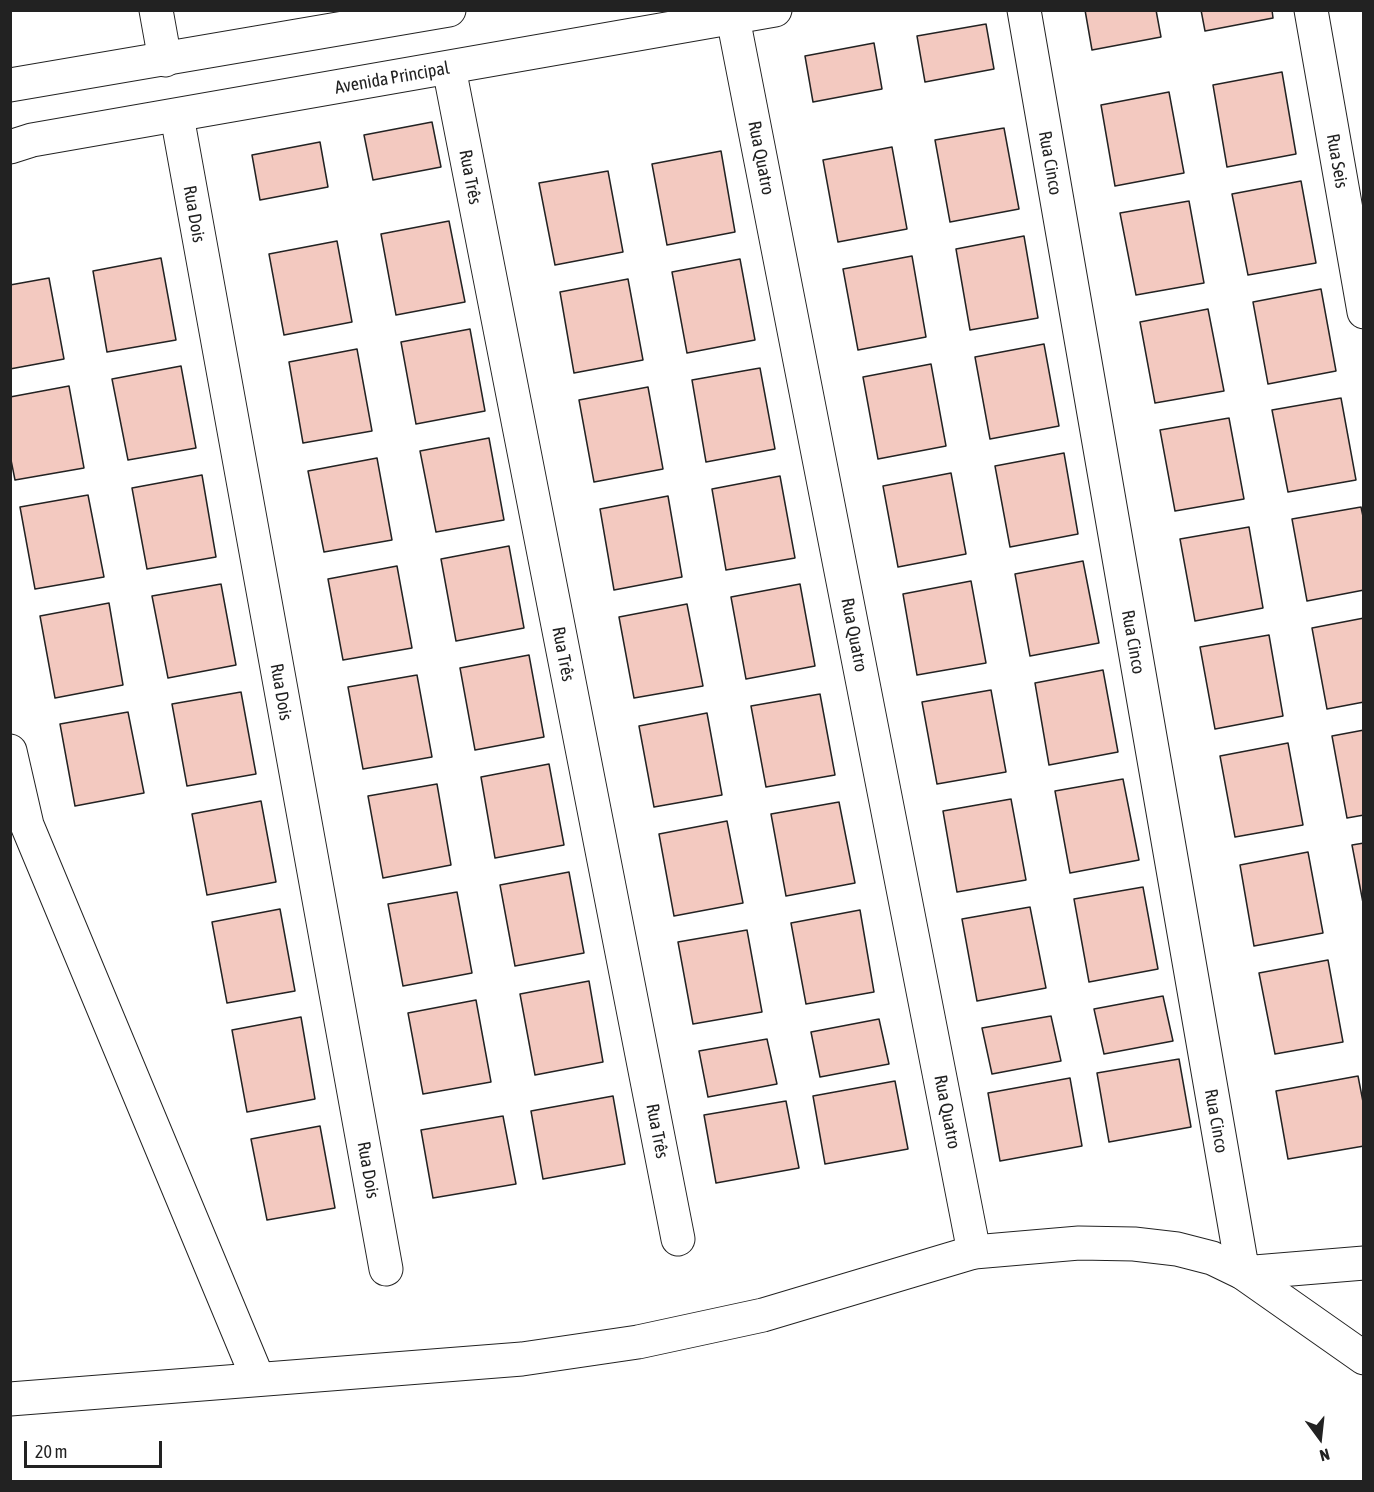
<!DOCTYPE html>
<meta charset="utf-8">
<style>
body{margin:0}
#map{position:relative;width:1374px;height:1492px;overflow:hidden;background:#fff;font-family:"Asap Condensed",sans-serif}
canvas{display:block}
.frame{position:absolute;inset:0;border:12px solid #222;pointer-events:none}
.north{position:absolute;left:1290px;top:1408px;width:60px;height:60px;-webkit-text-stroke:4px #fff;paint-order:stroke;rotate:165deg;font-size:16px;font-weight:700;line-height:24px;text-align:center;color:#222}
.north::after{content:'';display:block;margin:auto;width:21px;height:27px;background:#222;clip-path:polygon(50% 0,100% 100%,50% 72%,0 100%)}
.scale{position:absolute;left:24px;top:1441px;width:138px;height:27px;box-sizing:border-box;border:3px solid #222;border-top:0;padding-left:8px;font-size:18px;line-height:21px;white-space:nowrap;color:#222;-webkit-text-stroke:4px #fff;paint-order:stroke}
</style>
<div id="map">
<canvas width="1374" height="1492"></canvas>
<div class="frame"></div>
<div class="north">N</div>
<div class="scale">20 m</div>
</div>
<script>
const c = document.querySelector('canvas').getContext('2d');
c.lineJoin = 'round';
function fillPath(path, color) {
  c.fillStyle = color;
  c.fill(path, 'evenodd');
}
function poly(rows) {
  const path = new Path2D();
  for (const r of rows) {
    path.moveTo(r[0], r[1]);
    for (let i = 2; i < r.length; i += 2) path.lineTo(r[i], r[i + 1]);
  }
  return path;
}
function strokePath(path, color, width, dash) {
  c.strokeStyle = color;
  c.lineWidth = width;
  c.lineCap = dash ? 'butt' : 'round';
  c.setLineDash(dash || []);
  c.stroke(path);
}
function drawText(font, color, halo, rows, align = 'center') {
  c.font = font + ' "Asap Condensed",sans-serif';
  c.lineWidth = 4.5;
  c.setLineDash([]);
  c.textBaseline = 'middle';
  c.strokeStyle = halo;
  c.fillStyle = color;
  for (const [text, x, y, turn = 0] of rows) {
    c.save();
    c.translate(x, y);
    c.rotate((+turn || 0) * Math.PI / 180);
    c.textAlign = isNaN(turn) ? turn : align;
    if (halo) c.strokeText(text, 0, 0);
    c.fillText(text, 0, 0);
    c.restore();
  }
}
const building = poly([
 [1085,10,1156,10,1161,37,1092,50,1085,10],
 [1201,10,1272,10,1273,18,1205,31,1201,10],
 [986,24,994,69,925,82,917,36,986,24],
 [874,43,882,89,813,102,805,56,874,43],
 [1282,72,1296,154,1227,167,1213,85,1282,72],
 [1169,92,1184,173,1115,186,1101,105,1169,92],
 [432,122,441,167,373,180,364,135,432,122],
 [1004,128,1019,209,950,222,935,140,1004,128],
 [320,142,328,187,260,200,252,155,320,142],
 [892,147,907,229,838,242,823,160,892,147],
 [721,151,735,232,667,245,652,164,721,151],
 [608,171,623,252,555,265,539,183,608,171],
 [1301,181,1316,263,1248,275,1232,194,1301,181],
 [1189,201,1204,283,1136,295,1120,213,1189,201],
 [449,221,465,302,396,315,381,234,449,221],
 [1024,236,1038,318,970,330,956,249,1024,236],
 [337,241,352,322,284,335,269,254,337,241],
 [912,256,926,337,858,350,843,269,912,256],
 [161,258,176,340,107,352,93,271,161,258],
 [740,259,755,340,687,353,672,272,740,259],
 [49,278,64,359,10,369,10,285,49,278],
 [628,279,643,360,574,373,560,292,628,279],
 [1321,289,1336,371,1268,384,1253,302,1321,289],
 [1208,309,1224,391,1155,403,1140,322,1208,309],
 [470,329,485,411,416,424,401,342,470,329],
 [1044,344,1059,426,990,439,975,357,1044,344],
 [357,349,372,431,303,443,289,362,357,349],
 [931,364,946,446,878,459,863,377,931,364],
 [181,366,196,448,128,460,112,379,181,366],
 [760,368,775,449,706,462,692,380,760,368],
 [69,386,84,468,15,480,10,455,10,397,69,386],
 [648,387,663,469,594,482,579,400,648,387],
 [1341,398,1356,480,1288,492,1272,410,1341,398],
 [1229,418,1244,499,1175,511,1160,430,1229,418],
 [489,438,504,520,436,532,420,451,489,438],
 [1064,453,1078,534,1010,547,995,466,1064,453],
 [377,458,392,540,324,552,308,471,377,458],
 [951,473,966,554,898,567,883,486,951,473],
 [202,475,216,557,147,569,132,488,202,475],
 [780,476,795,558,726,570,712,489,780,476],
 [88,495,104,577,35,589,20,507,88,495],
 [668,496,682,577,614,590,600,509,668,496],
 [1361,507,1364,521,1364,590,1307,601,1292,519,1361,507],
 [1249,527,1263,608,1195,621,1180,539,1249,527],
 [509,546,524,628,456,641,441,559,509,546],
 [1083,561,1099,643,1030,656,1015,574,1083,561],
 [397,566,412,648,343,660,328,579,397,566],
 [971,581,986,663,917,675,903,594,971,581],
 [221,584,236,665,168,678,152,596,221,584],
 [800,584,815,666,746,679,731,597,800,584],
 [109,603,123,685,55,698,40,616,109,603],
 [687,604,703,686,634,698,619,617,687,604],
 [1364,618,1364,702,1327,709,1312,628,1364,618],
 [1269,635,1283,716,1215,729,1200,647,1269,635],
 [529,655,544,737,475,750,460,668,529,655],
 [1103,670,1118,752,1049,765,1035,683,1103,670],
 [417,675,432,757,363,769,348,687,417,675],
 [991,690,1006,772,937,784,922,702,991,690],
 [241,692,256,774,187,786,172,704,241,692],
 [820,694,835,775,766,787,751,706,820,694],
 [128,712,144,793,75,806,60,724,128,712],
 [707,713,722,795,654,807,639,726,707,713],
 [1364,730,1364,815,1347,818,1332,736,1364,730],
 [1288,743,1303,825,1235,837,1220,756,1288,743],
 [549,764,564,845,495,858,481,777,549,764],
 [1123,779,1139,860,1070,873,1055,791,1123,779],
 [437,784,451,865,383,878,368,796,437,784],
 [1011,799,1026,880,957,892,943,811,1011,799],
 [261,801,276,882,207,895,192,814,261,801],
 [839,802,855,883,786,896,771,814,839,802],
 [727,821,743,903,674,916,659,834,727,821],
 [1364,843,1364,908,1352,845,1364,843],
 [1308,852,1323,933,1254,946,1240,865,1308,852],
 [569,872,584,953,515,966,500,885,569,872],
 [1143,887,1158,969,1089,982,1074,899,1143,887],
 [457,892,472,973,403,986,388,904,457,892],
 [1030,907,1046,988,977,1001,962,919,1030,907],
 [280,909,295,991,227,1003,212,922,280,909],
 [860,910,874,992,806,1004,791,923,860,910],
 [747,930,762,1012,693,1024,678,942,747,930],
 [1328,960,1343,1042,1275,1054,1259,973,1328,960],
 [589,981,603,1062,535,1075,520,994,589,981],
 [1163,996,1173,1041,1104,1054,1094,1009,1163,996],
 [476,1000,491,1082,423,1094,408,1013,476,1000],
 [1051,1016,1061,1061,992,1074,982,1028,1051,1016],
 [301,1017,315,1099,247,1112,232,1030,301,1017],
 [879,1019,889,1064,820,1077,811,1032,879,1019],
 [767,1039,777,1084,708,1097,699,1051,767,1039],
 [1179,1059,1191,1127,1109,1142,1097,1073,1179,1059],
 [1358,1076,1364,1107,1364,1146,1288,1159,1276,1091,1358,1076],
 [1070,1078,1082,1146,1000,1161,988,1093,1070,1078],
 [895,1081,908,1149,825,1164,813,1096,895,1081],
 [613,1096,625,1164,543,1179,531,1111,613,1096],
 [786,1101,799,1168,716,1183,704,1115,786,1101],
 [503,1116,516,1184,433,1198,421,1130,503,1116],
 [320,1126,335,1208,267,1220,251,1139,320,1126]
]);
const street = poly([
 [156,10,165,60],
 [1024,10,1243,1273,1364,1263],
 [1311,10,1364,312],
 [733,18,974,1252],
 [449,68,678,1239],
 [177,116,386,1269]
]);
const secondary = poly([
 [10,85,449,10],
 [10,147,32,140,775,10],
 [10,751,27,825,258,1379],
 [10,1399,522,1359,638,1342,763,1315,974,1252,1079,1243,1134,1244,1177,1249,1212,1258,1243,1273,1364,1358]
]);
const streetNames = [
 ["Avenida Principal",392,78,-10],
 ["Rua Quatro",761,158,79],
 ["Rua Seis",1337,161,80],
 ["Rua Cinco",1050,163,80],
 ["Rua Três",470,177,79],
 ["Rua Dois",194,214,80],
 ["Rua Quatro",854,635,79],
 ["Rua Cinco",1133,642,80],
 ["Rua Três",563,654,79],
 ["Rua Dois",281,692,80],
 ["Rua Quatro",947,1112,79],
 ["Rua Cinco",1216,1121,80],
 ["Rua Três",657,1131,79],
 ["Rua Dois",368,1170,80]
];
fillPath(building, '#f3c9c0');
strokePath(building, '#222', 1.5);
strokePath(street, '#222', 35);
strokePath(secondary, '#222', 35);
strokePath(street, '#fff', 33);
strokePath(secondary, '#fff', 33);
drawText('18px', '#222', '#fff', streetNames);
</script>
